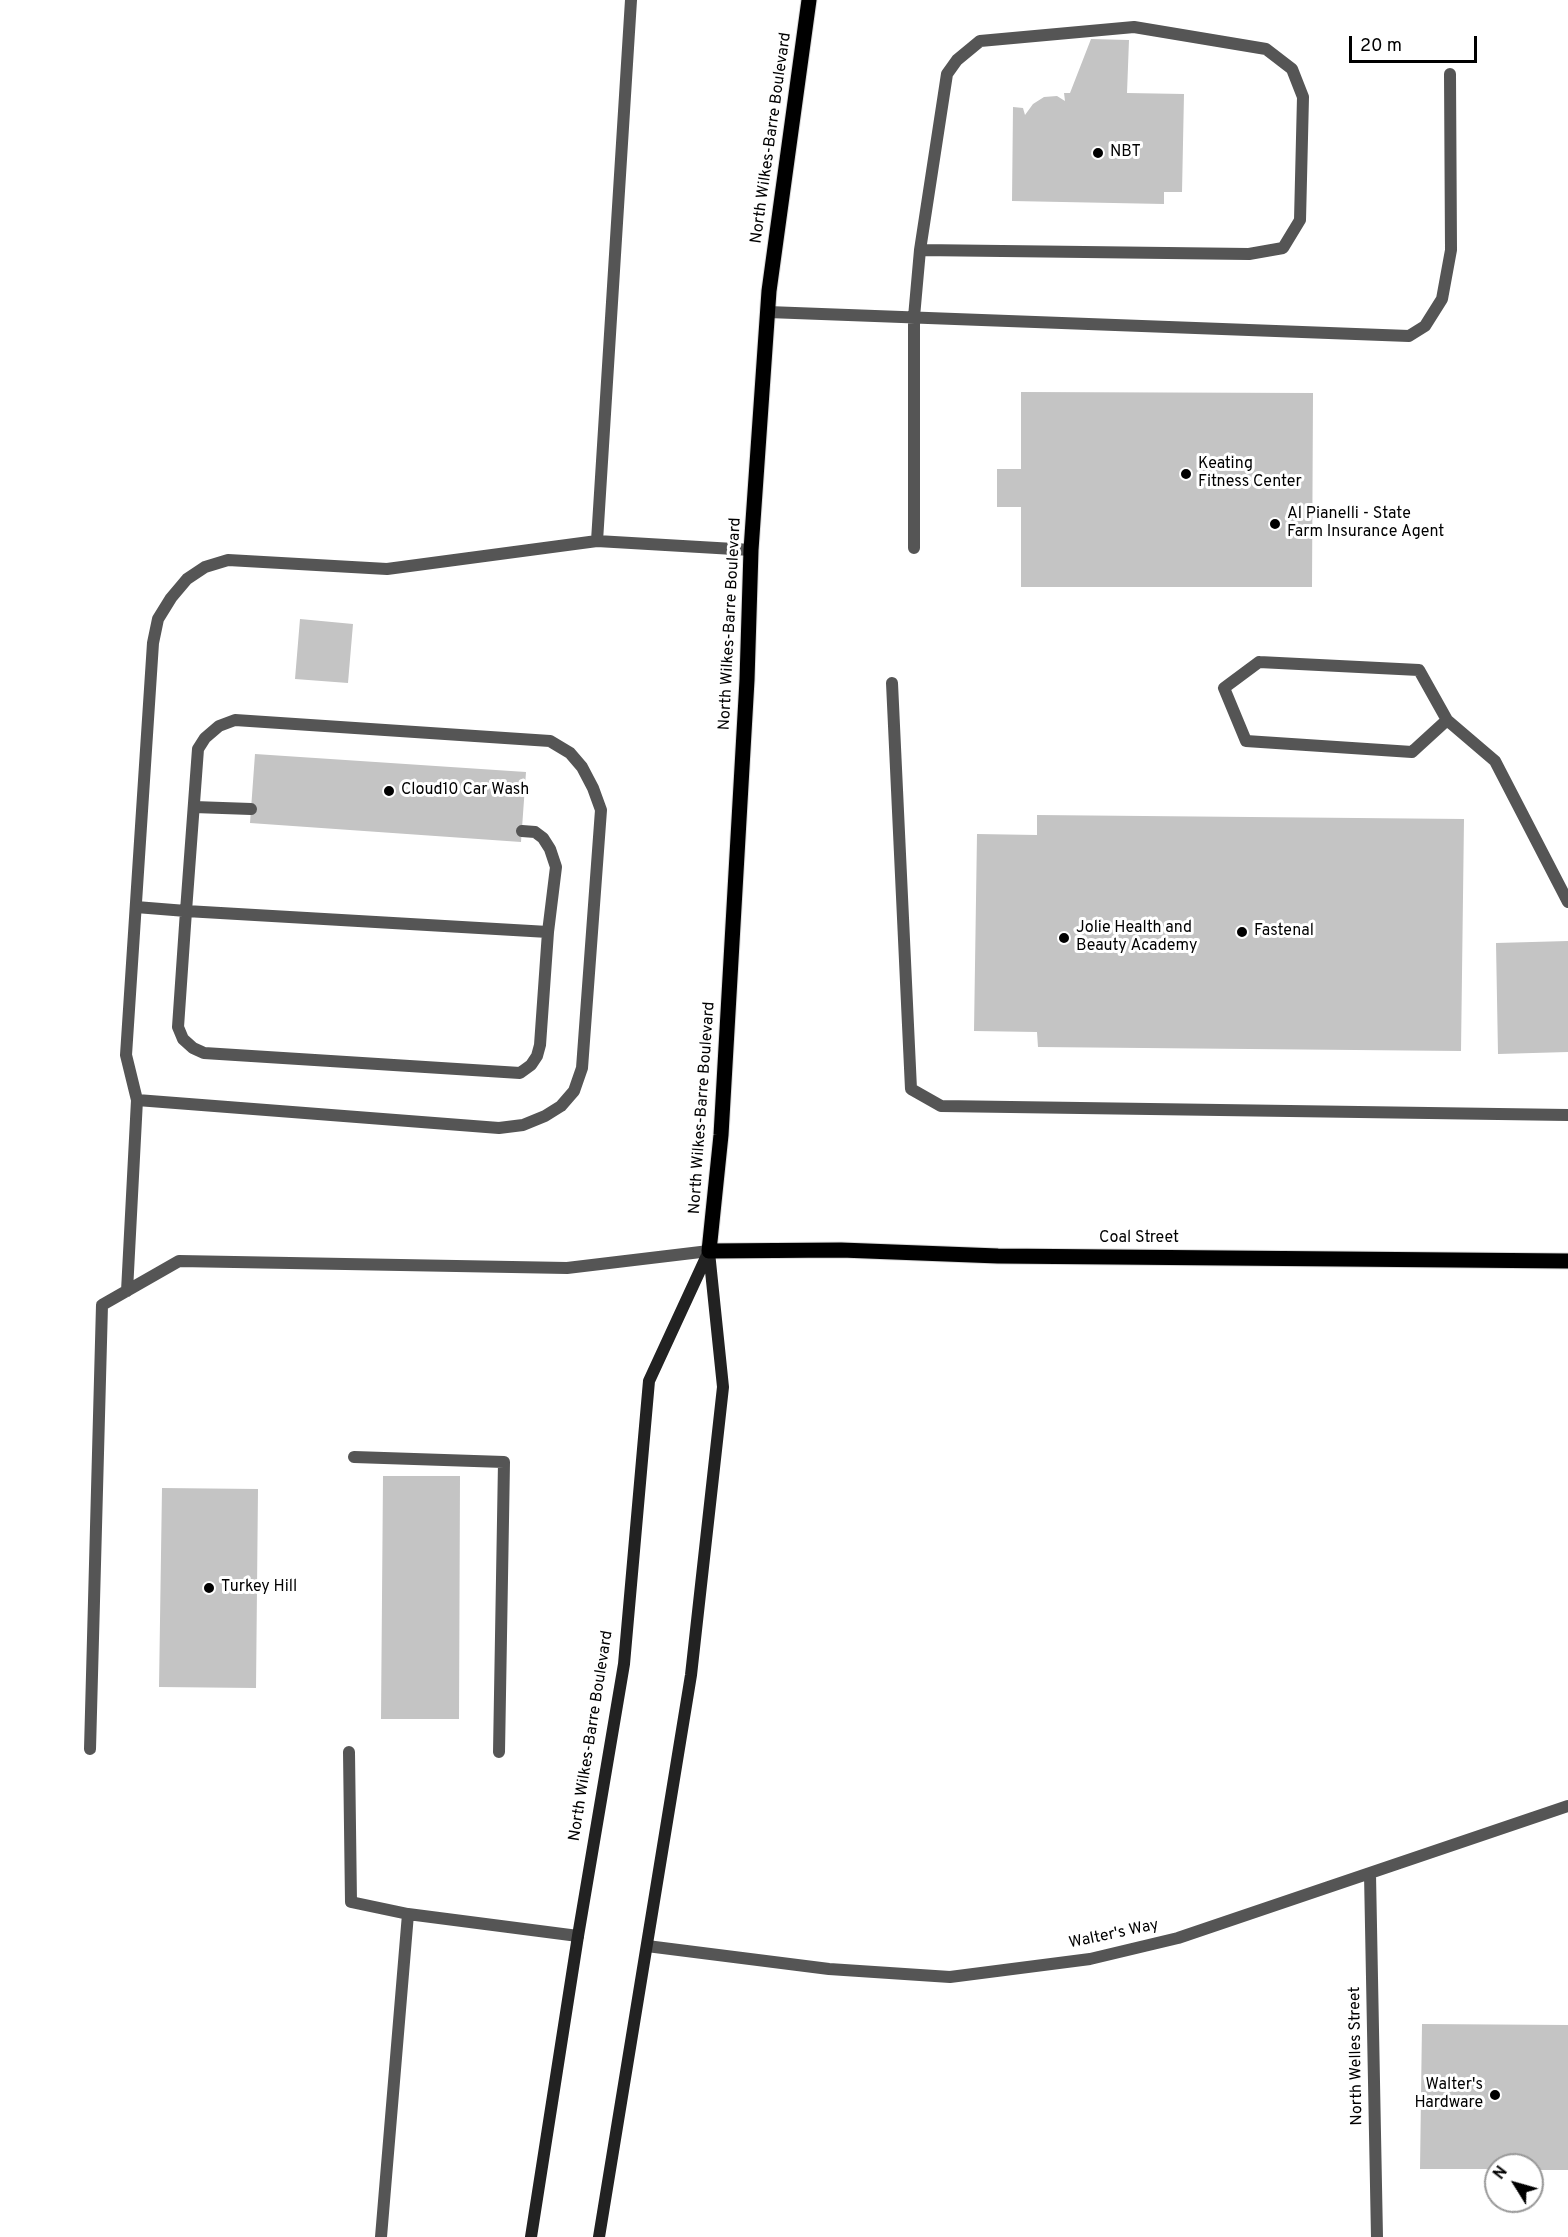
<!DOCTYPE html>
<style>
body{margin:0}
#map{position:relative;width:1568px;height:2237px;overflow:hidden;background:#fff;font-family:Overpass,sans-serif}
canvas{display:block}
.north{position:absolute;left:1484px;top:2153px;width:60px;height:60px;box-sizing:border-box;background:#fff;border:2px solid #999;border-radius:50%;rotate:307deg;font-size:16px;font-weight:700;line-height:24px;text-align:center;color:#000}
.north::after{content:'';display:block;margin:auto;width:21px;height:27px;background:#000;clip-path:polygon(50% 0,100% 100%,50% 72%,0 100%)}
.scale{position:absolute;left:1349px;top:36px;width:128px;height:27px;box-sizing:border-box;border:3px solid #000;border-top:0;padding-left:8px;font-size:18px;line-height:21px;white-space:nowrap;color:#000;-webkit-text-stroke:4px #fff;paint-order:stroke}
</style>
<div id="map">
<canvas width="1568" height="2237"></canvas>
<div class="north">N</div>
<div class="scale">20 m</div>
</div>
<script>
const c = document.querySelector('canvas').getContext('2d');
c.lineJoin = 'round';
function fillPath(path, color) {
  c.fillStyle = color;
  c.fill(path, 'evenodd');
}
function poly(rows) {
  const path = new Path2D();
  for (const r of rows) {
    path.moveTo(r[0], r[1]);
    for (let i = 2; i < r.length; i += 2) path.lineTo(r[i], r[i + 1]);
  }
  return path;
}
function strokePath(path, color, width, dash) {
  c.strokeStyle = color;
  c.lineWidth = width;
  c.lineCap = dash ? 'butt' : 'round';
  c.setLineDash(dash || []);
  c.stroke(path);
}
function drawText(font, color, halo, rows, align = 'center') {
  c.font = font + ' Overpass,sans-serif';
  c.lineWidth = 6;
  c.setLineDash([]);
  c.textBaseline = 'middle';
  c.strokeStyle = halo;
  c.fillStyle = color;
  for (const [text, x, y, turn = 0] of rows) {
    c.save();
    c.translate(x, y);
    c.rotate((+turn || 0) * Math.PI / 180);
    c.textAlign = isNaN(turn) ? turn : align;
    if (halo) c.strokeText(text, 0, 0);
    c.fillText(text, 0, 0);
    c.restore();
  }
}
const building = poly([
 [1091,39,1129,40,1127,93,1184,94,1182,192,1164,192,1164,204,1012,201,1013,107,1023,108,1025,115,1033,104,1044,97,1057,96,1065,101,1064,93,1070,93],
 [1021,392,1313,393,1312,587,1021,587,1021,507,997,507,997,469,1021,469],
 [300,619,353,624,348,683,295,679],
 [255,754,526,772,521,842,250,823],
 [1037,815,1464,819,1461,1051,1038,1047,1037,1032,974,1031,977,834,1037,835],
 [1568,941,1568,1052,1498,1054,1496,943],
 [383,1476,460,1476,459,1719,381,1719],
 [162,1488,258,1489,256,1688,159,1687],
 [1422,2024,1568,2025,1568,2170,1532,2170,1532,2165,1496,2165,1496,2169,1420,2169]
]);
const service = poly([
 [631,0,597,541,751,550],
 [768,312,1409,336,1425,326,1442,299,1451,250,1450,74],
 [914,548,914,317,920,250,947,74,957,60,980,41,1134,27,1266,49,1292,69,1303,97,1300,220,1283,248,1249,254,920,250],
 [1259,662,1419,670,1447,720,1412,752,1246,741,1224,688,1259,662],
 [892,683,911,1089,941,1106,1568,1115],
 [1447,720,1495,761,1568,902],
 [194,807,251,809],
 [522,831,535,832,543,838,550,849,556,867,548,932],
 [136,907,186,911,548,932,540,1045,537,1056,531,1065,520,1073,204,1053,193,1048,183,1039,178,1027,186,911,198,749,205,738,219,726,235,720,550,741,570,753,582,767,593,788,601,810,582,1068,574,1091,561,1106,545,1116,523,1125,499,1128,137,1100],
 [127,1291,137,1100,126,1055,153,643,158,619,171,598,187,579,205,567,228,560,387,569,597,541],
 [354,1457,504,1462,499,1752],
 [90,1749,102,1305,179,1261,567,1268,709,1251],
 [349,1752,351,1902,408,1914,578,1936],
 [381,2237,408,1914]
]);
const minor = poly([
 [1370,1874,1377,2237],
 [647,1946,829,1969,950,1977,1090,1959,1178,1938,1568,1806]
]);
const secondary = poly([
 [531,2237,578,1936,624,1664,649,1381,709,1251],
 [599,2237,691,1675,723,1387,709,1252]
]);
const primary = poly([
 [809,0,769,291,751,550,747,680,721,1135,709,1251,841,1250,998,1256,1568,1261]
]);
const markers = [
 [1098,153,6,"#000"],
 [1186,474,6,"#000"],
 [1275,524,6,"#000"],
 [389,791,6,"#000"],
 [1242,932,6,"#000"],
 [1064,938,6,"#000"],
 [209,1588,6,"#000"],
 [1495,2095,6,"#000"]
];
const streetNames = [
 ["North Wilkes-Barre Boulevard",772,138,-82],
 ["North Wilkes-Barre Boulevard",731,624,-87],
 ["North Wilkes-Barre Boulevard",703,1108,-86],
 ["Coal Street",1139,1239],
 ["North Wilkes-Barre Boulevard",592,1736,-81],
 ["Walter's Way",1114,1935,-12],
 ["North Welles Street",1357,2056,-91]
];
const poiNames = [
 ["NBT",1110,153],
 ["Keating",1198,465],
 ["Fitness Center",1198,483],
 ["Al Pianelli - State",1287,515],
 ["Farm Insurance Agent",1287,533],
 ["Cloud10 Car Wash",401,791],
 ["Jolie Health and",1076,929],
 ["Beauty Academy",1076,947],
 ["Fastenal",1254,932],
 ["Turkey Hill",221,1588],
 ["Walter's",1483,2086,"right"],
 ["Hardware",1483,2104,"right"]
];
fillPath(building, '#c4c4c4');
strokePath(primary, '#dbdbdb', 17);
strokePath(service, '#555', 12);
strokePath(minor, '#555', 12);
strokePath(secondary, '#222', 12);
strokePath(primary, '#000', 15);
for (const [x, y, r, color] of markers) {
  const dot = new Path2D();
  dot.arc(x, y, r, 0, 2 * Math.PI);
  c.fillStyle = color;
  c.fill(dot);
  strokePath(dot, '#fff', 2);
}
drawText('16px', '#000', '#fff', streetNames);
drawText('16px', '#000', '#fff', poiNames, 'left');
</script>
